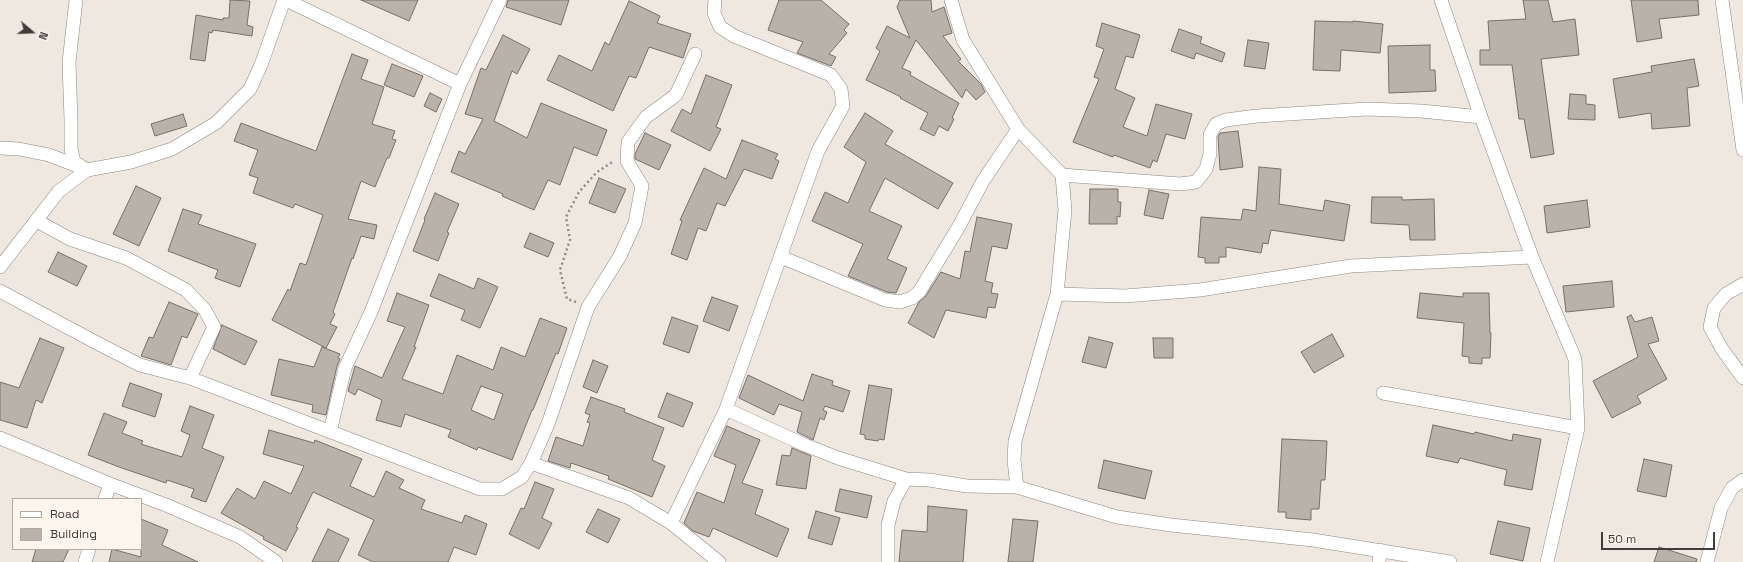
<!DOCTYPE html>
<style>
body{margin:0}
#map{position:relative;width:1743px;height:562px;overflow:hidden;background:#eee8e0;font-family:"Space Grotesk",sans-serif}
canvas{display:block}
.legend{position:absolute;left:12px;top:498px;width:130px;height:52px;box-sizing:border-box;background:#fbf5ed;border:1px solid #b0aba5;margin:0;padding:5px 7px;list-style:none;font-size:12px;color:#3f3c39}
.legend li{display:flex;align-items:center;gap:8px;height:20px}
.legend b{width:20px;border:1px solid #b0aba5}
.north{position:absolute;left:12px;top:12px;width:40px;height:40px;-webkit-text-stroke:3px #fbf5ed;paint-order:stroke;rotate:109deg;font-size:11px;font-weight:700;line-height:16px;text-align:center;color:#3f3c39}
.north::after{content:'';display:block;margin:auto;width:14px;height:18px;background:#3f3c39;clip-path:polygon(50% 0,100% 100%,50% 72%,0 100%)}
.scale{position:absolute;left:1601px;top:532px;width:114px;height:18px;box-sizing:border-box;border:2px solid #3f3c39;border-top:0;padding-left:5px;font-size:12px;line-height:14px;white-space:nowrap;color:#3f3c39;-webkit-text-stroke:3px #fbf5ed;paint-order:stroke}
</style>
<div id="map">
<canvas width="1743" height="562"></canvas>
<ul class="legend">
<li><b style="height:5px;background:#fff"></b>Road</li>
<li><b style="height:11px;background:#b8b2ab"></b>Building</li>
</ul>
<div class="north">N</div>
<div class="scale">50 m</div>
</div>
<script>
const c = document.querySelector('canvas').getContext('2d');
c.lineJoin = 'round';
function fillPath(path, color) {
  c.fillStyle = color;
  c.fill(path, 'evenodd');
}
function poly(rows) {
  const path = new Path2D();
  for (const r of rows) {
    path.moveTo(r[0], r[1]);
    for (let i = 2; i < r.length; i += 2) path.lineTo(r[i], r[i + 1]);
  }
  return path;
}
function strokePath(path, color, width, dash) {
  c.strokeStyle = color;
  c.lineWidth = width;
  c.lineCap = dash ? 'butt' : 'round';
  c.setLineDash(dash || []);
  c.stroke(path);
}
const building = poly([
 [230,0,250,1,247,25,253,27,252,36,213,30,212,33,209,32,205,61,190,59,196,15,223,20,223,18,229,18,230,0],
 [361,0,418,0,409,21,361,0],
 [508,0,569,0,561,25,506,7,508,0],
 [779,0,821,0,849,24,844,30,847,33,829,54,836,57,831,66,797,53,803,42,768,30,779,0],
 [900,0,931,0,932,12,944,7,952,33,943,36,961,59,958,61,981,84,985,92,976,100,966,89,962,98,916,40,902,68,911,72,910,75,959,103,952,118,954,119,948,131,939,126,934,136,920,129,928,113,900,98,901,97,866,80,880,51,876,48,887,26,910,38,897,7,900,0],
 [1523,0,1548,0,1553,22,1575,19,1579,55,1541,59,1554,154,1531,158,1524,119,1519,119,1512,65,1480,65,1480,50,1490,50,1488,21,1526,19,1523,0],
 [1631,0,1698,0,1699,15,1659,19,1662,38,1637,42,1631,0],
 [629,1,660,16,657,23,691,34,683,58,649,47,636,78,629,76,613,111,547,80,559,55,592,71,605,42,609,45,629,1],
 [1315,21,1353,22,1353,21,1383,24,1380,53,1341,50,1340,71,1313,70,1315,21],
 [1102,23,1140,35,1133,58,1126,56,1115,89,1135,98,1123,127,1147,136,1156,104,1192,114,1185,139,1166,134,1157,162,1153,160,1150,168,1114,155,1113,157,1073,142,1099,79,1094,77,1104,49,1096,46,1102,23],
 [1179,29,1202,37,1200,43,1225,53,1222,62,1196,53,1194,59,1171,51,1179,29],
 [503,35,530,49,517,74,512,71,494,121,527,138,541,103,607,130,597,156,574,147,560,185,548,180,534,210,502,196,503,194,451,172,459,151,465,154,483,119,465,114,481,68,486,70,503,35],
 [1248,40,1269,43,1265,69,1244,66,1248,40],
 [1430,45,1430,70,1435,70,1436,91,1389,93,1388,46,1430,45],
 [352,54,368,60,361,79,384,87,372,124,395,131,392,139,396,140,389,158,387,158,375,187,361,181,348,219,377,225,374,239,361,236,353,259,352,258,333,312,335,314,330,324,337,327,326,348,272,320,288,289,290,291,300,263,306,265,323,215,295,204,293,208,253,193,258,178,249,175,258,150,234,141,241,123,316,151,352,54],
 [1694,59,1699,86,1687,88,1690,126,1652,129,1651,113,1619,118,1613,79,1652,72,1651,66,1694,59],
 [392,64,423,76,414,97,384,85,392,64],
 [706,75,732,85,716,127,721,129,710,151,671,131,682,109,691,114,706,75],
 [430,93,442,99,436,112,424,106,430,93],
 [1570,94,1586,95,1586,104,1595,105,1595,120,1568,119,1570,94],
 [865,113,893,131,885,144,953,183,938,209,885,178,869,211,902,226,887,259,907,268,896,293,887,292,848,276,863,244,812,221,825,192,848,203,866,162,844,147,865,113],
 [183,114,187,126,155,136,151,124,183,114],
 [1238,131,1243,167,1220,170,1218,137,1220,133,1238,131],
 [645,133,671,145,659,170,635,159,635,154,645,133],
 [742,140,778,154,775,159,779,161,772,179,744,169,725,206,717,203,706,231,698,228,687,260,671,254,682,221,680,220,704,168,726,179,742,140],
 [1259,167,1281,169,1279,204,1323,211,1325,200,1350,205,1344,241,1271,230,1268,244,1263,243,1261,253,1226,247,1226,257,1219,257,1219,263,1205,263,1205,258,1198,257,1201,217,1241,220,1243,209,1256,211,1259,167],
 [599,178,626,189,615,213,589,203,599,178],
 [136,186,161,198,139,246,113,234,136,186],
 [1090,189,1118,189,1118,202,1121,202,1120,217,1117,216,1117,224,1089,224,1090,189],
 [1149,190,1169,194,1163,219,1144,215,1149,190],
 [435,193,459,204,447,232,449,233,438,261,413,251,425,220,424,219,435,193],
 [1372,197,1402,197,1402,200,1434,199,1435,240,1410,240,1409,225,1371,223,1372,197],
 [1587,200,1590,227,1547,233,1544,206,1587,200],
 [183,209,202,215,198,224,256,244,240,287,215,278,218,270,168,251,183,209],
 [977,217,1012,224,1007,249,992,246,985,281,993,283,991,293,998,294,995,308,988,307,986,318,946,310,934,338,908,323,919,302,926,296,941,272,960,279,965,251,970,252,977,217],
 [530,233,554,243,548,257,524,247,530,233],
 [58,252,87,266,77,286,48,272,58,252],
 [439,274,474,289,478,278,498,287,480,328,461,320,465,310,430,296,439,274],
 [1612,281,1614,307,1566,312,1563,286,1612,281],
 [397,293,429,305,414,347,416,347,402,379,443,394,457,355,493,370,501,347,525,357,540,318,567,328,558,354,556,353,533,410,532,410,512,460,478,447,477,450,448,437,451,430,405,414,401,427,376,420,382,400,358,389,355,395,348,391,355,366,382,378,405,327,387,321,397,293],
 [481,386,503,394,494,420,471,410,481,386],
 [1420,293,1463,297,1463,293,1489,293,1490,333,1491,333,1490,358,1482,358,1482,364,1469,363,1469,357,1462,356,1464,323,1417,318,1420,293],
 [712,297,738,306,729,331,703,321,712,297],
 [169,302,198,314,187,338,182,336,171,365,141,356,149,337,153,338,169,302],
 [1631,315,1635,322,1652,317,1659,341,1648,344,1667,379,1637,396,1641,403,1612,418,1593,381,1638,357,1627,317,1631,315],
 [672,317,698,326,689,353,663,344,672,317],
 [222,325,257,341,245,365,213,349,222,325],
 [1332,334,1344,356,1314,373,1301,352,1332,334],
 [1089,337,1113,343,1106,368,1082,362,1089,337],
 [40,338,64,348,42,403,36,400,27,428,0,420,0,382,19,388,40,338],
 [1153,338,1173,338,1173,358,1154,358,1153,338],
 [322,347,340,354,338,358,340,359,337,366,326,415,312,412,313,405,271,395,279,359,314,367,322,347],
 [593,360,608,366,597,393,583,387,593,360],
 [812,374,833,381,832,385,850,391,843,412,825,406,823,410,827,412,824,420,820,418,813,440,797,432,802,412,779,404,774,415,739,398,748,375,803,401,812,374],
 [130,383,162,394,155,417,122,406,130,383],
 [869,385,892,389,884,440,879,439,878,441,865,439,865,435,860,434,869,385],
 [667,393,693,403,683,427,658,417,667,393],
 [591,397,625,409,624,412,664,428,652,460,665,466,652,497,608,479,609,476,571,463,570,468,548,461,556,437,583,446,590,423,587,422,590,415,585,413,591,397],
 [190,406,214,415,202,448,224,457,206,502,191,497,194,489,167,480,166,483,119,467,88,455,104,413,127,422,122,433,143,441,141,444,182,457,190,435,181,431,190,406],
 [1433,425,1474,434,1475,432,1512,441,1513,434,1541,439,1532,490,1504,485,1507,470,1460,458,1458,463,1426,456,1433,425],
 [727,426,760,440,742,483,763,490,755,514,789,529,777,557,713,528,709,537,693,531,684,523,697,492,724,503,736,465,714,456,727,426],
 [269,430,314,443,315,440,362,459,350,486,374,497,386,471,404,480,399,488,425,500,421,509,462,523,465,515,487,524,476,555,454,547,448,562,373,562,358,555,374,520,313,492,296,527,298,528,286,551,263,539,264,537,221,513,237,488,255,499,264,481,291,494,304,466,263,454,269,430],
 [1282,439,1327,441,1325,480,1321,480,1319,509,1311,509,1311,520,1286,518,1286,512,1278,512,1282,439],
 [792,448,811,456,806,489,776,485,782,455,790,456,792,448],
 [1644,459,1672,465,1666,497,1637,491,1644,459],
 [1104,460,1152,471,1145,499,1098,488,1104,460],
 [535,482,554,489,542,518,552,523,539,549,509,534,521,508,524,509,535,482],
 [840,489,872,496,867,518,835,511,840,489],
 [928,506,967,510,963,562,899,562,902,530,927,532,928,506],
 [598,509,620,519,608,543,586,532,598,509],
 [816,511,840,518,832,545,808,538,816,511],
 [141,519,168,530,162,545,198,562,109,562,112,549,141,557,141,519],
 [1013,519,1038,521,1033,562,1008,562,1013,519],
 [1498,521,1530,528,1523,561,1490,554,1498,521],
 [328,529,349,539,338,562,312,562,328,529],
 [1659,547,1697,559,1696,562,1654,562,1659,547],
 [36,549,69,549,63,562,32,562,36,549]
]);
const path = poly([
 [576,302,567,299,560,270,570,240,566,217,579,192,597,172,614,161]
]);
const street = poly([
 [76,0,69,62,71,120,71,149,74,162,87,170],
 [286,0,460,84,500,0],
 [951,0,963,40,1018,129,1062,175,1065,210,1057,294,1015,441,1014,460,1017,487,1117,517,1171,525,1313,540,1450,562],
 [1441,0,1481,117,1532,257,1575,359,1578,428,1547,562],
 [1722,0,1743,150],
 [0,148,19,149,49,155,80,167],
 [1062,175,1180,184,1196,182,1206,169,1210,154,1210,135,1216,124,1226,120,1257,116,1367,109,1421,111,1481,117],
 [37,221,70,239,126,258,186,290,205,310,214,327,190,378],
 [781,257,885,300,900,302,912,298,919,292,958,228,983,181,1018,129],
 [0,267,59,191,87,170,131,162,172,149,216,123,250,89,261,65,284,0],
 [1743,284,1726,294,1714,308,1710,327,1722,349,1743,378],
 [0,291,97,343,140,365,190,378,480,489,502,489,522,477,531,463,548,424,588,307,620,256,635,223,642,186,627,161,628,142,646,117,676,95,695,54],
 [1057,294,1125,296,1200,290,1351,266,1532,257],
 [1383,393,1578,428],
 [726,409,805,445,838,458,906,479],
 [330,432,345,368,371,312,460,84],
 [0,438,110,484,166,505,240,537,276,562],
 [531,463,629,498,671,523,719,562],
 [105,499,110,484],
 [671,523,726,409,818,151,843,106,841,89,831,75,734,36,720,27,714,13,715,0],
 [85,562,89,549],
 [888,562,888,525,894,501,906,479,929,480,967,486,1017,487],
 [1379,562,1380,550],
 [1707,562,1721,508,1732,488,1743,480]
]);
fillPath(building, '#b8b2ab');
strokePath(building, '#767069', 1);
strokePath(street, '#8c8780', 14);
strokePath(path, '#8f8a85', 2.5, [2, 3]);
strokePath(street, '#fff', 13);
</script>
